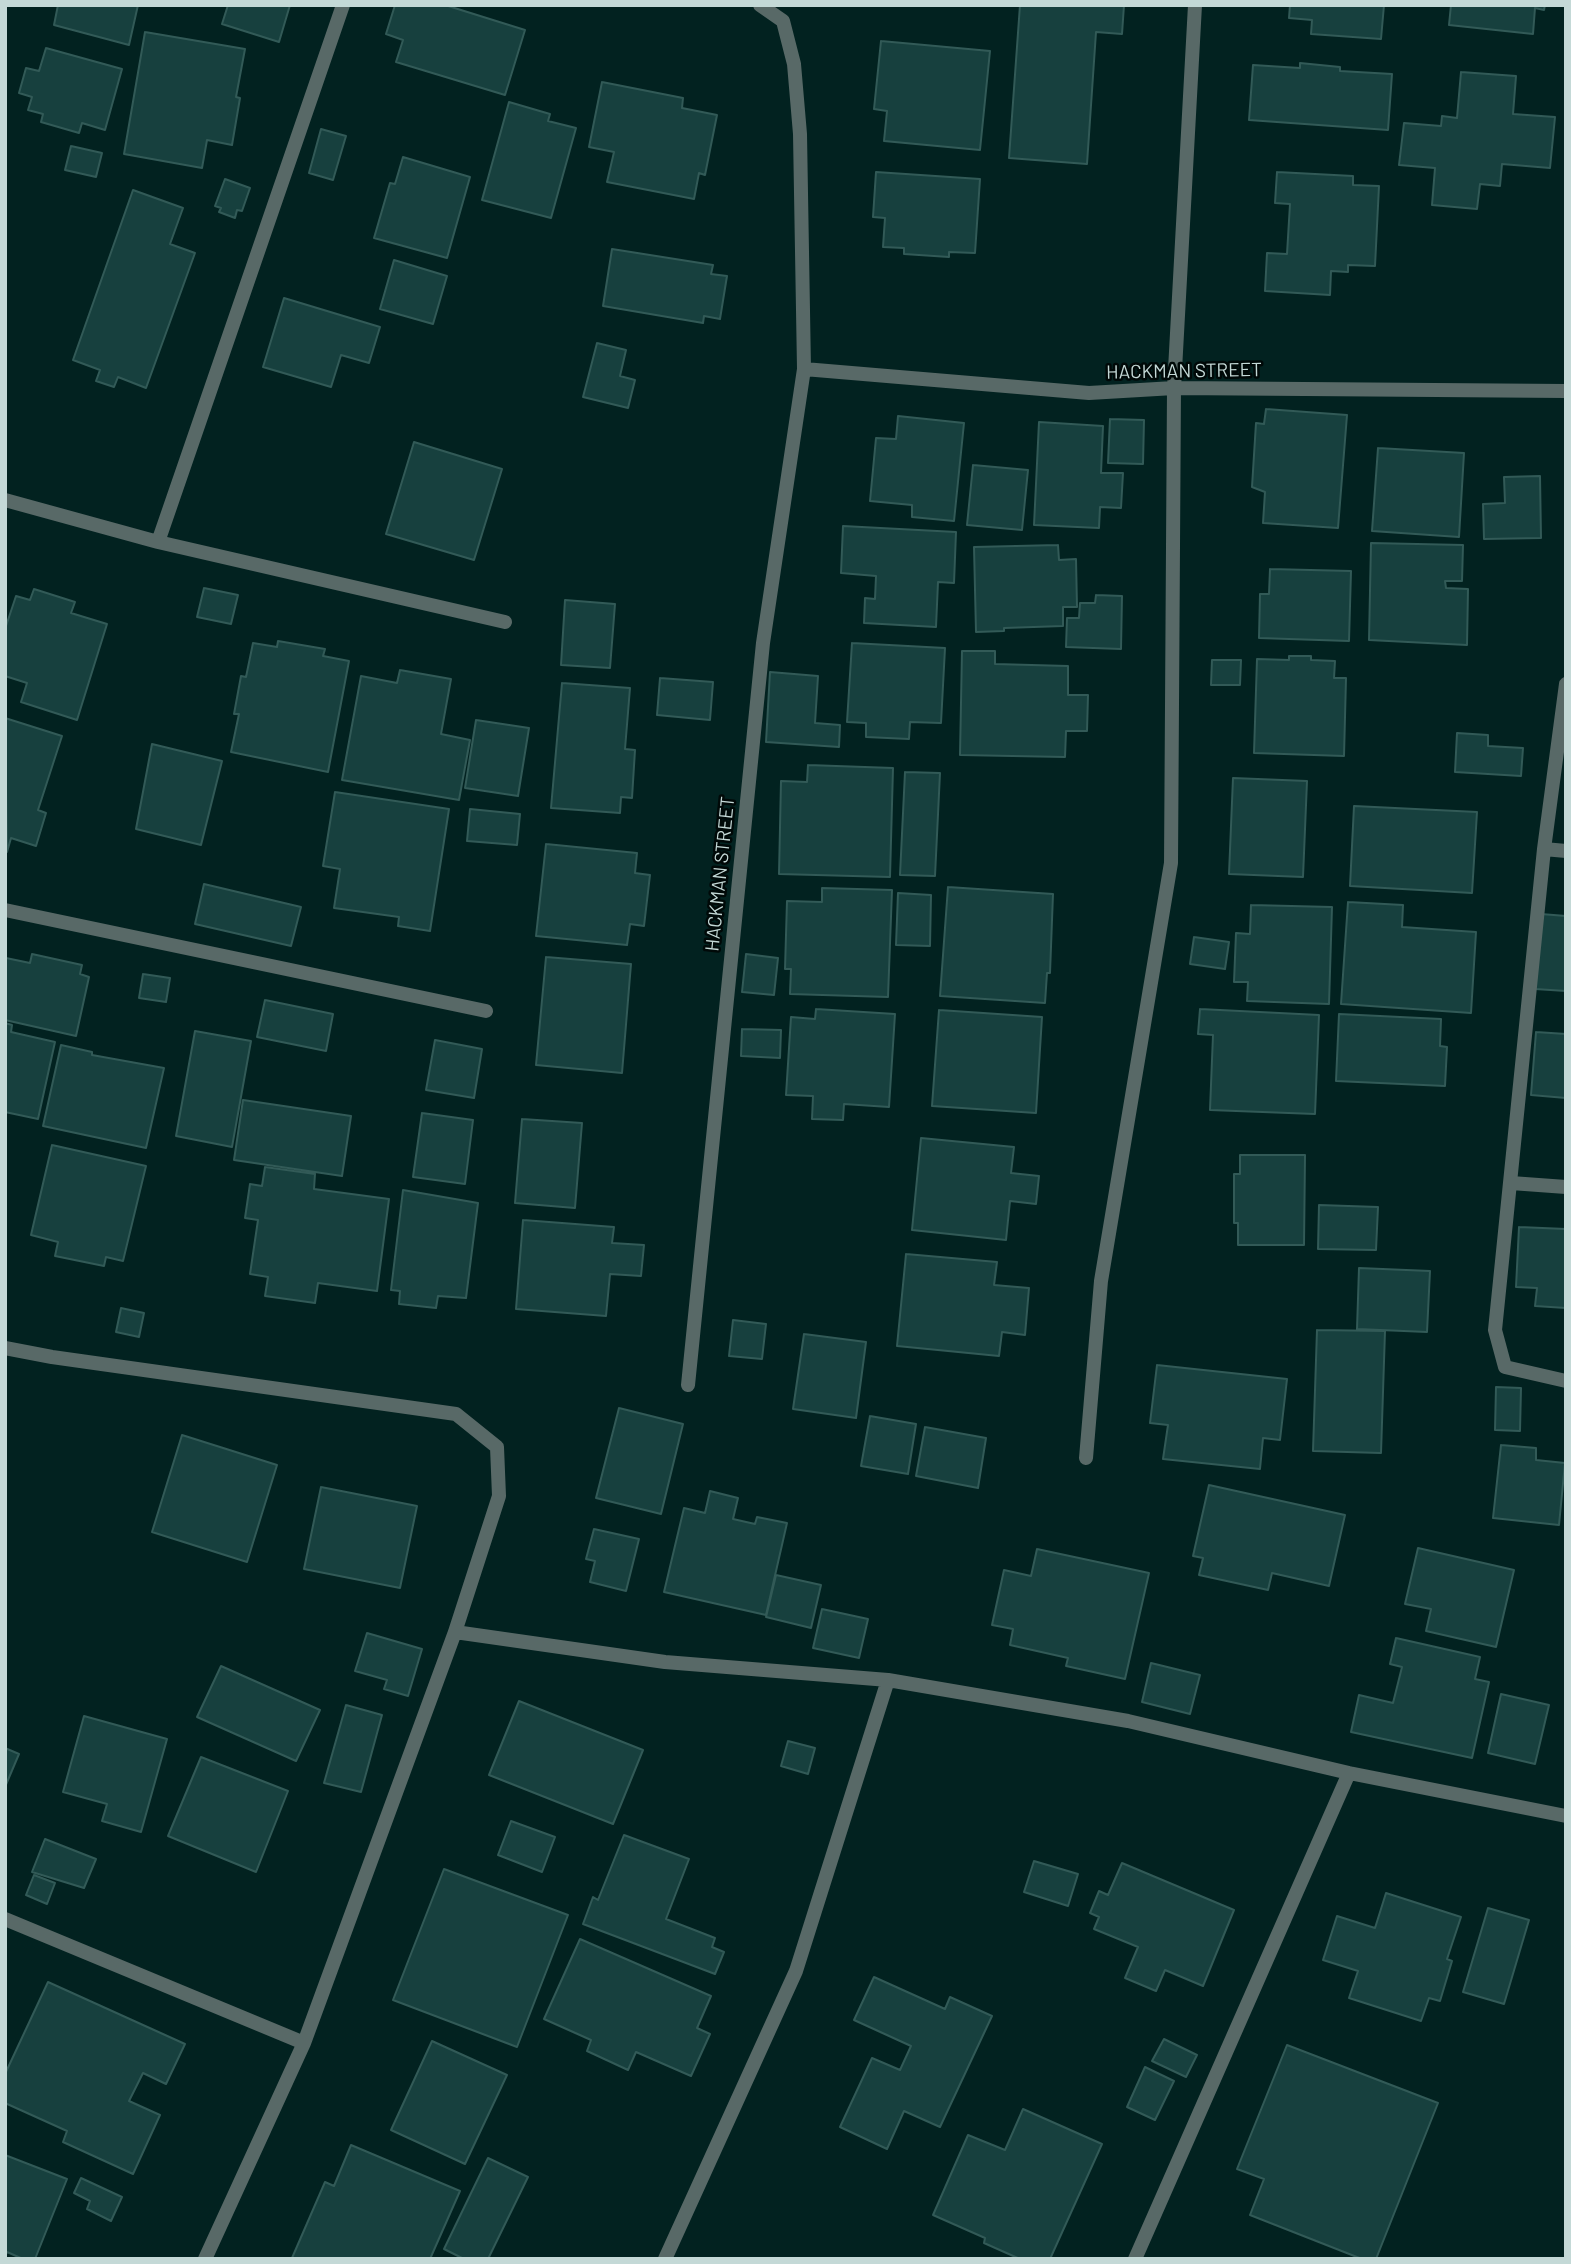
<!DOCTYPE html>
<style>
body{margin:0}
#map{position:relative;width:1571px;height:2264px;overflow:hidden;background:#022220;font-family:Barlow,sans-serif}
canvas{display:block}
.frame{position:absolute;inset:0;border:7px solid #c4d9d7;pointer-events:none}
</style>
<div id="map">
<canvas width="1571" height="2264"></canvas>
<div class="frame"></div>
</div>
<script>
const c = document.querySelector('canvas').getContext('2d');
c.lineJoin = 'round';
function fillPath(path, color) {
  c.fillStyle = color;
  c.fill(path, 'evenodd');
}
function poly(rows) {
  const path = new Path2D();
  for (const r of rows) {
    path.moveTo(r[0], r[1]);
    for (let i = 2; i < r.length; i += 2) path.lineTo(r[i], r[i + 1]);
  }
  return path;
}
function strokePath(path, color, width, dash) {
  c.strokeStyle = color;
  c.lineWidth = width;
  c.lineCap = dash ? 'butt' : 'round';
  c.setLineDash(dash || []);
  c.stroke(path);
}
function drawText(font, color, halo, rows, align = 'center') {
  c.font = font + ' Barlow,sans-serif';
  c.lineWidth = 5;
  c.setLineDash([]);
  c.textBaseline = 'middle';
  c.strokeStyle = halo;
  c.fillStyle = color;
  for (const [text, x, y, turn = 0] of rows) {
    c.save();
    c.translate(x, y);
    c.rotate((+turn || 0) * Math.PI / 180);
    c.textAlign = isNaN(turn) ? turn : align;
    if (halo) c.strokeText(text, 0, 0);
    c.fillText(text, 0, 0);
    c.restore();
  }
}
const building = poly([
 [58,5,138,5,129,45,54,25,58,5],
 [228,5,290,5,279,42,222,24,228,5],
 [395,5,445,5,525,30,505,95,396,62,403,40,386,34,395,5],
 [1020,5,1124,5,1122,34,1096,32,1087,164,1009,158,1020,5],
 [1290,5,1384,5,1381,39,1311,34,1312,20,1289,18,1290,5],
 [1451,5,1545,5,1544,10,1535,8,1533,34,1449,25,1451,5],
 [145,32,245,49,236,97,240,98,232,145,207,140,202,168,124,154,145,32],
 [881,41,990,51,980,150,884,141,887,111,874,109,881,41],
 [46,48,122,69,105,130,82,123,79,133,41,122,43,114,28,110,32,97,19,93,26,68,39,71,46,48],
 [1300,63,1340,67,1340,71,1392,74,1388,130,1249,120,1253,65,1300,68,1300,63],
 [1461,72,1516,76,1513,114,1555,117,1550,168,1502,164,1500,186,1480,184,1477,209,1432,205,1435,168,1399,165,1404,123,1441,126,1442,116,1457,118,1461,72],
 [602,82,683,98,682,108,717,115,705,175,699,173,694,199,607,182,614,152,589,147,602,82],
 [509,102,550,114,548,121,576,128,551,218,482,200,509,102],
 [321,129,346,136,333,180,309,173,321,129],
 [71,146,102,153,96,177,65,170,71,146],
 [403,157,470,177,447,258,374,238,390,183,395,184,403,157],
 [876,172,980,179,975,253,949,252,949,257,904,254,904,248,883,247,885,218,873,217,876,172],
 [1277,172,1353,176,1353,185,1379,186,1375,266,1348,265,1348,272,1331,271,1330,295,1265,291,1267,253,1287,254,1290,204,1275,203,1277,172],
 [225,179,250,188,242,211,237,210,235,218,219,212,221,208,215,206,225,179],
 [133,190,183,208,170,244,195,253,146,388,118,377,114,387,96,381,100,370,73,360,133,190],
 [612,249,713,265,711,274,727,276,720,319,704,316,703,323,603,306,612,249],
 [394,260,447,276,433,324,380,309,394,260],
 [284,298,380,327,369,363,341,355,331,387,263,367,284,298],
 [597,343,626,350,620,376,635,380,628,408,583,397,597,343],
 [1266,409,1347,415,1338,528,1263,523,1265,492,1252,487,1256,423,1264,424,1266,409],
 [898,416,964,423,954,521,912,517,912,505,870,501,876,438,896,439,898,416],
 [1110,419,1144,420,1143,464,1108,463,1110,419],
 [1039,422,1103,426,1101,473,1123,473,1121,508,1100,507,1099,528,1034,525,1039,422],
 [414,442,502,469,474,560,386,534,414,442],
 [1378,448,1464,453,1459,537,1372,531,1378,448],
 [973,465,1028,470,1022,530,967,525,973,465],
 [1540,476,1541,538,1484,539,1483,504,1505,503,1504,477,1540,476],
 [843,526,956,532,954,583,938,582,936,627,864,623,865,598,875,599,876,576,841,573,843,526],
 [1371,543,1463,545,1462,581,1445,581,1446,588,1468,589,1467,645,1369,640,1371,543],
 [1058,545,1059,560,1076,559,1077,607,1063,607,1063,626,1004,628,1004,631,976,632,974,547,1058,545],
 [1270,569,1351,571,1349,641,1259,638,1260,594,1269,594,1270,569],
 [204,588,238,595,231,624,197,617,204,588],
 [34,589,75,602,71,613,107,624,77,720,21,702,27,683,5,676,5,629,16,596,30,600,34,589],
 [1096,595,1122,596,1121,649,1066,647,1067,618,1079,618,1080,603,1095,603,1096,595],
 [565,600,615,604,610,668,561,665,565,600],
 [278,641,325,649,323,656,349,661,328,772,231,752,239,714,234,714,241,676,246,677,253,643,277,647,278,641],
 [852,643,945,648,941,723,910,722,909,739,866,737,866,723,847,722,852,643],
 [962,651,995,651,995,664,1068,666,1068,695,1088,695,1087,731,1066,731,1065,757,960,755,962,651],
 [1289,656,1311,656,1311,660,1335,661,1334,678,1346,678,1344,756,1254,753,1257,659,1289,660,1289,656],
 [1212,660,1241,660,1240,685,1211,685,1212,660],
 [400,670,451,679,441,734,470,740,459,800,342,780,361,676,397,683,400,670],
 [770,672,818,676,815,723,840,725,839,747,766,742,770,672],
 [660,678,713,682,710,720,657,715,660,678],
 [562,683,630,688,625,749,635,750,632,798,621,797,620,813,551,808,562,683],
 [5,718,62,736,38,810,46,813,36,846,11,838,7,852,5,718],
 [476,720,529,728,518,796,465,788,476,720],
 [1457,733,1488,735,1488,746,1523,748,1521,776,1455,772,1457,733],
 [152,744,222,761,201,845,136,829,152,744],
 [808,765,893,768,890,877,779,874,781,781,807,782,808,765],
 [905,772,940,773,935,876,900,875,905,772],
 [1233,778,1307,781,1303,877,1229,874,1233,778],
 [335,792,449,809,430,931,398,926,399,917,334,908,340,869,323,866,335,792],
 [1354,806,1477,812,1472,893,1350,886,1354,806],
 [470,809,520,814,517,845,467,841,470,809],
 [546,844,637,853,635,873,650,875,644,926,630,924,627,945,536,936,546,844],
 [204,884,301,907,291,946,195,924,204,884],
 [948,887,1053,894,1050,973,1047,973,1045,1003,940,996,948,887],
 [822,888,892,890,888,997,790,994,791,969,785,969,787,901,822,902,822,888],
 [898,893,931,895,930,946,896,945,898,893],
 [1348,902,1403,905,1402,927,1476,932,1471,1013,1341,1004,1348,902],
 [1251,905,1332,907,1329,1004,1247,1001,1248,982,1234,982,1236,933,1250,934,1251,905],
 [1541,914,1566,916,1566,991,1535,989,1541,914],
 [1194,937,1229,942,1225,969,1190,964,1194,937],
 [32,954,82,965,80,974,89,977,76,1036,5,1020,6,958,30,963,32,954],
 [746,954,778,958,774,995,742,992,746,954],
 [546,957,631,964,622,1073,536,1065,546,957],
 [143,974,170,978,166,1002,139,998,143,974],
 [265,1000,333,1014,326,1051,257,1037,265,1000],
 [816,1009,895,1014,889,1107,844,1104,843,1120,812,1119,813,1096,786,1095,791,1017,815,1019,816,1009],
 [1200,1009,1319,1015,1315,1114,1210,1110,1213,1035,1198,1034,1200,1009],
 [939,1010,1042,1017,1036,1113,932,1106,939,1010],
 [1339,1014,1441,1019,1440,1046,1447,1047,1445,1086,1336,1081,1339,1014],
 [5,1023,12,1025,11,1032,55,1042,38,1119,5,1112,5,1023],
 [742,1029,781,1030,780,1058,741,1056,742,1029],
 [195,1031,251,1041,232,1147,176,1136,195,1031],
 [1536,1032,1566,1034,1566,1098,1531,1095,1536,1032],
 [435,1040,482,1049,474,1098,426,1090,435,1040],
 [61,1045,92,1052,92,1055,164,1068,146,1148,43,1126,61,1045],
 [243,1100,351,1116,342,1176,234,1160,243,1100],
 [422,1113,473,1120,465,1184,413,1177,422,1113],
 [522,1119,582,1123,575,1208,515,1203,522,1119],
 [921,1138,1014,1147,1011,1173,1039,1176,1036,1204,1010,1201,1006,1240,912,1230,921,1138],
 [52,1145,146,1166,123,1261,106,1257,104,1266,55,1256,58,1242,31,1235,52,1145],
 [1240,1155,1305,1155,1304,1245,1238,1245,1238,1223,1234,1223,1234,1174,1240,1174,1240,1155],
 [265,1167,315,1174,314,1189,389,1199,377,1291,318,1283,315,1303,265,1296,268,1277,250,1274,258,1220,245,1218,250,1184,262,1186,265,1167],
 [403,1190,478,1203,466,1298,438,1296,436,1308,399,1304,400,1291,391,1290,403,1190],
 [1319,1205,1378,1207,1376,1250,1318,1249,1319,1205],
 [523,1220,614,1227,612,1243,644,1245,641,1276,610,1274,606,1316,516,1309,523,1220],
 [1519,1227,1566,1229,1566,1308,1535,1306,1537,1288,1516,1287,1519,1227],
 [906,1254,997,1262,994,1285,1029,1288,1025,1335,1002,1332,999,1356,897,1346,906,1254],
 [1359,1268,1430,1271,1427,1332,1357,1329,1359,1268],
 [121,1308,144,1313,139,1337,116,1332,121,1308],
 [733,1320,766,1324,762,1359,729,1356,733,1320],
 [1317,1330,1385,1331,1381,1453,1313,1451,1317,1330],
 [804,1334,866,1342,856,1418,793,1409,804,1334],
 [1157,1365,1287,1379,1280,1440,1263,1438,1260,1469,1163,1459,1168,1425,1150,1423,1157,1365],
 [1496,1387,1521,1388,1520,1431,1495,1430,1496,1387],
 [619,1408,683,1424,661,1514,596,1498,619,1408],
 [870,1416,916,1424,908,1474,861,1466,870,1416],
 [925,1427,986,1438,978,1488,916,1476,925,1427],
 [182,1435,277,1465,247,1562,152,1532,182,1435],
 [1501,1445,1536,1448,1536,1460,1565,1463,1559,1525,1493,1518,1501,1445],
 [1209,1485,1345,1515,1329,1586,1272,1573,1268,1590,1199,1575,1203,1558,1193,1556,1209,1485],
 [321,1487,417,1506,400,1588,304,1569,321,1487],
 [710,1491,738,1498,733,1519,755,1524,757,1517,787,1523,766,1615,664,1592,684,1508,705,1513,710,1491],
 [594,1529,639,1539,626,1591,590,1582,595,1561,586,1559,594,1529],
 [1418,1548,1514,1570,1496,1647,1426,1631,1431,1609,1405,1604,1418,1548],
 [1037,1549,1149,1573,1125,1679,1066,1666,1068,1658,1010,1645,1013,1629,992,1625,1004,1570,1031,1576,1037,1549],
 [776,1575,821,1585,811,1628,766,1617,776,1575],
 [822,1609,868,1619,859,1658,813,1648,822,1609],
 [367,1633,422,1649,408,1696,384,1689,387,1680,355,1671,367,1633],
 [1396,1638,1480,1657,1475,1679,1489,1682,1472,1758,1351,1732,1359,1695,1393,1703,1402,1667,1390,1664,1396,1638],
 [1151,1663,1200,1675,1190,1714,1142,1702,1151,1663],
 [221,1666,320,1710,296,1761,197,1717,221,1666],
 [1501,1694,1549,1705,1535,1764,1488,1753,1501,1694],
 [519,1701,643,1750,613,1824,489,1775,519,1701],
 [346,1705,382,1715,361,1792,324,1783,346,1705],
 [84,1716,167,1739,141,1832,102,1821,107,1804,63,1792,84,1716],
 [788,1741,815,1748,808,1774,781,1766,788,1741],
 [5,1748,19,1754,5,1787,5,1748],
 [201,1757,288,1791,256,1872,168,1836,201,1757],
 [511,1821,555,1837,542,1872,498,1855,511,1821],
 [624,1835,689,1859,666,1919,715,1938,712,1947,724,1952,715,1974,583,1924,593,1897,598,1900,624,1835],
 [45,1839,96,1859,84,1888,32,1872,45,1839],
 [1034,1861,1078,1874,1068,1906,1024,1892,1034,1861],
 [1122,1863,1234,1910,1203,1986,1165,1970,1156,1991,1125,1978,1138,1947,1094,1929,1099,1917,1090,1913,1099,1891,1108,1895,1122,1863],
 [444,1869,568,1915,517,2047,393,2000,444,1869],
 [34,1875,55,1883,47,1904,26,1895,34,1875],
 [1386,1893,1461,1917,1447,1959,1452,1961,1440,2001,1429,1998,1421,2021,1349,1998,1358,1971,1323,1960,1337,1916,1375,1928,1386,1893],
 [1488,1908,1529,1920,1504,2004,1463,1992,1488,1908],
 [580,1939,711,1996,697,2028,710,2034,691,2076,636,2052,628,2070,587,2051,591,2040,544,2019,580,1939],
 [874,1977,945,2009,950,1997,992,2016,940,2127,904,2111,887,2149,840,2127,872,2058,900,2070,911,2046,854,2020,874,1977],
 [48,1982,185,2044,166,2084,143,2073,129,2101,160,2115,133,2174,63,2142,67,2131,5,2103,5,2074,48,1982],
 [1164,2039,1197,2055,1186,2077,1152,2061,1164,2039],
 [432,2041,507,2075,465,2164,391,2130,432,2041],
 [1287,2045,1438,2103,1376,2259,1362,2259,1250,2215,1264,2179,1237,2169,1287,2045],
 [1145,2067,1174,2081,1155,2120,1127,2107,1145,2067],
 [1023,2109,1102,2144,1050,2259,1020,2259,984,2243,985,2238,933,2215,968,2135,1005,2150,1023,2109],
 [351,2145,460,2191,430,2259,292,2258,325,2182,334,2186,351,2145],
 [5,2155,67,2179,35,2259,23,2259,7,2252,5,2257,5,2155],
 [488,2158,528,2177,488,2259,464,2259,444,2249,488,2158],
 [81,2178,122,2197,111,2221,87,2209,90,2201,74,2193,81,2178]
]);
const street = poly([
 [804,369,1089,393,1174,388,1566,391],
 [5,500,158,542,505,622],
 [158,542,343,5],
 [1566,684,1544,849,1495,1330,1505,1367,1566,1381],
 [1544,849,1566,851],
 [5,910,486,1011],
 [1511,1183,1566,1187],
 [5,1348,52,1357,456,1414,497,1447,499,1496,455,1632,304,2043,205,2259],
 [688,1385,763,643,804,369,800,134,794,64,783,21,760,5],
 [1086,1458,1101,1281,1171,863,1174,388,1195,5],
 [455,1632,665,1662,888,1680,1128,1721,1349,1773,1566,1816],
 [5,1919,304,2043],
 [665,2259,796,1971,888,1680],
 [1135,2259,1349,1773]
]);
const streetNames = [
 ["HACKMAN STREET",1184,371,-1],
 ["HACKMAN STREET",720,874,-84]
];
fillPath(building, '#17403e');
strokePath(building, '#325a57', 2);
strokePath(street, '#586967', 14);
drawText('19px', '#c4d9d7', '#000908', streetNames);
</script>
